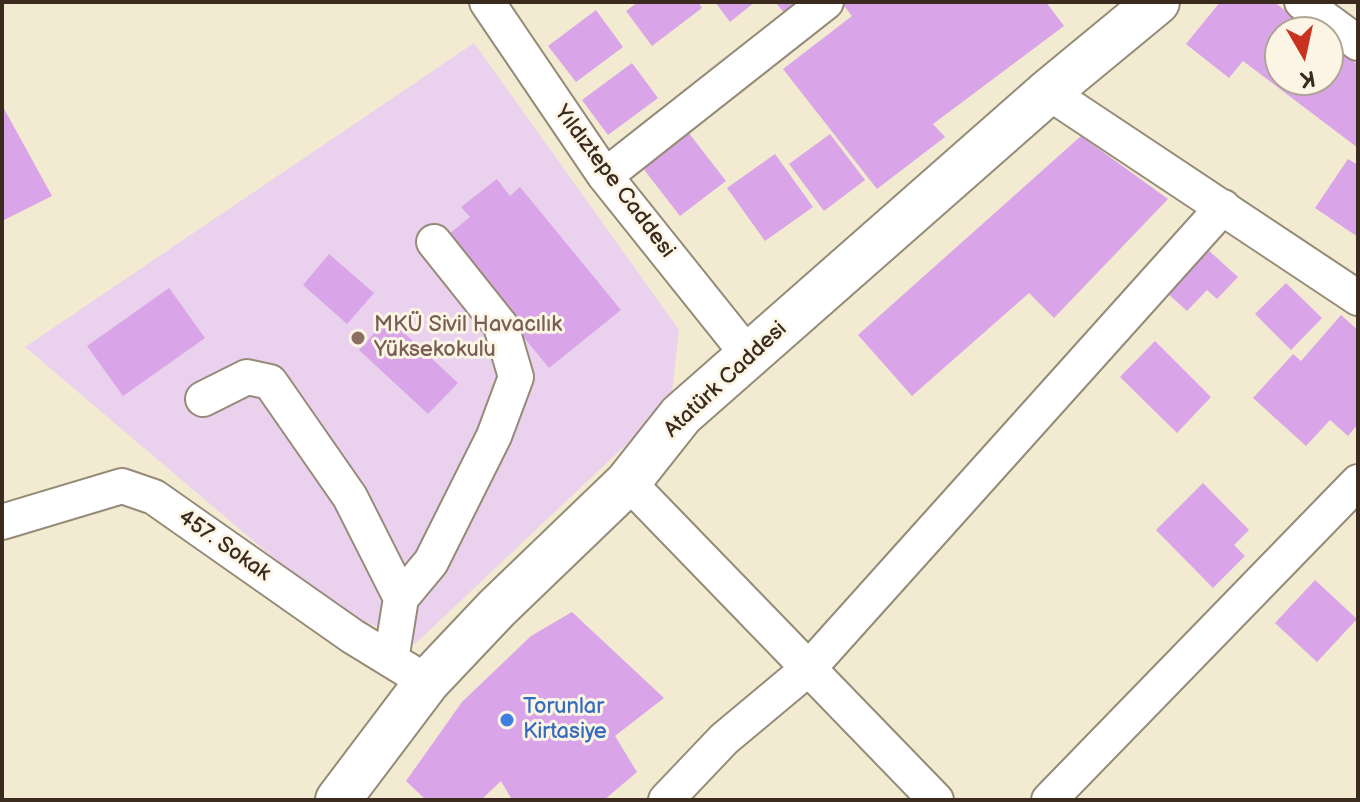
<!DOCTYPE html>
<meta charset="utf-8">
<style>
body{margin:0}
#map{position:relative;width:1360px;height:802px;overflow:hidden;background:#f2ebd1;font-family:"Balsamiq Sans",sans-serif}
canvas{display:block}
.frame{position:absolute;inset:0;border:4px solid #3b2a1e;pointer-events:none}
.north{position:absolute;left:1264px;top:16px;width:80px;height:80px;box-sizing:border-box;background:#fcf5e5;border:2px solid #afa495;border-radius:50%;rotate:171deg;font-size:22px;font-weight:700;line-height:32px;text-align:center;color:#3b2a1e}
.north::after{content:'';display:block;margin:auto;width:28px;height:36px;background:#c8321e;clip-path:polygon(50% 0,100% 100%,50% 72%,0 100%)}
</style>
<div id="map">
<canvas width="1360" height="802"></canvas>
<div class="frame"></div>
<div class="north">K</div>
</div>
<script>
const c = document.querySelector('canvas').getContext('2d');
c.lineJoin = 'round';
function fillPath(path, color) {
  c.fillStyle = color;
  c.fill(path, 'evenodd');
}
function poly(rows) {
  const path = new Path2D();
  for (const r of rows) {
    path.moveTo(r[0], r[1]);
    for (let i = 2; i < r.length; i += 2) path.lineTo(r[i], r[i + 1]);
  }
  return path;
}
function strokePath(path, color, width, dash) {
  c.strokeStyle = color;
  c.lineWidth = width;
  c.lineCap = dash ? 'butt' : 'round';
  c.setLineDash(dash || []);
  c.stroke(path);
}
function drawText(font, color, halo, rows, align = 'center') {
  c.font = font + ' "Balsamiq Sans",sans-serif';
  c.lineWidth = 6;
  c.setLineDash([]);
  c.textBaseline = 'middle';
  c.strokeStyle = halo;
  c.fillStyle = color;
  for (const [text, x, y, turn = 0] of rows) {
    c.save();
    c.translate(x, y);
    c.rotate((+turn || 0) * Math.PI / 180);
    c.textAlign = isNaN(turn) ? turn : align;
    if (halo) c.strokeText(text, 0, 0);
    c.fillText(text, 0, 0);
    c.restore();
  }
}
const built = poly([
 [474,43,679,330,671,402,415,644,329,605,25,347]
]);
const building = poly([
 [638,2,698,2,702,8,652,46,626,11],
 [715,2,755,2,730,22],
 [775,2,804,2,787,16],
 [841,2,1046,2,1064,26,933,124,945,137,877,189,783,69,852,16],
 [1220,2,1274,2,1314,32,1280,32,1280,80,1328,80,1328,42,1358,65,1358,148,1243,61,1229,78,1186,44],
 [596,10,623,47,576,82,548,46],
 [632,63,658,98,608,135,582,100],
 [2,105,52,196,2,221],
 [688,132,726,181,680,216,642,167],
 [830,134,865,180,824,211,789,164],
 [1081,136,1168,199,1054,318,1029,293,912,396,858,335],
 [775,154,813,207,765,241,727,188],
 [1348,159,1358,165,1358,237,1315,208],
 [497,179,510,196,520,187,621,310,549,368,443,239,470,217,461,207],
 [1206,248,1238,277,1217,299,1207,290,1187,311,1166,292],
 [329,254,374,293,347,324,303,285],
 [1286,283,1322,318,1291,350,1255,314],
 [169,288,205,338,123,396,87,346],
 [1341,315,1358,330,1358,424,1348,436,1330,420,1306,446,1253,398,1293,354,1301,361],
 [388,318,458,383,428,414,359,350],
 [1155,341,1211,397,1177,433,1120,377],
 [1203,483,1249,530,1234,545,1245,556,1213,588,1156,530],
 [1315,580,1357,619,1317,662,1275,623],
 [572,612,664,698,615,736,637,772,604,800,512,800,501,781,481,800,426,800,406,781,462,702,531,636]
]);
const minor = poly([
 [487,2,605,176,749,356],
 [1302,2,1358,43],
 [1048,92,1358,298],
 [605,176,826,2],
 [203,399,247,377,270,382,350,497,401,598,391,660],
 [628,482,936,800],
 [2,522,122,486,154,497,352,636,427,682],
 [401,598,431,562,494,436,516,377,501,326,434,242],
 [666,800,724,739,809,668,1223,207],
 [1049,800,1358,482]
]);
const major = poly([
 [338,800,427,682,497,608,628,482,681,415,1048,92,1157,2]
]);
const markers = [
 [358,338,8,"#8d6e63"],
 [507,720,8,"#3f7fe0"]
];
const streetNames = [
 ["Yıldıztepe Caddesi",614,182,53],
 ["Atatürk Caddesi",726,380,-43],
 ["457. Sokak",224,546,35]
];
const educationNames = [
 ["MKÜ Sivil Havacılık",374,325],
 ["Yüksekokulu",374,350]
];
const shopNames = [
 ["Torunlar",523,707],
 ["Kirtasiye",523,732]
];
fillPath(built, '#ead1ed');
fillPath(building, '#d9a5e8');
strokePath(minor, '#968a78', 38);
strokePath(major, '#968a78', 48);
strokePath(minor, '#fff', 34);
strokePath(major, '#fff', 44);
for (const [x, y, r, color] of markers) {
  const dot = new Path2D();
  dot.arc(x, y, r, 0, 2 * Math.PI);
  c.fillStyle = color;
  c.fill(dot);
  strokePath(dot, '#fcf5e5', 3);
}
drawText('22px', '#3b2a1e', '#fcf5e5', streetNames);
drawText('22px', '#785e54', '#fcf5e5', educationNames, 'left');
drawText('22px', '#366cbe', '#fcf5e5', shopNames, 'left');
</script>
